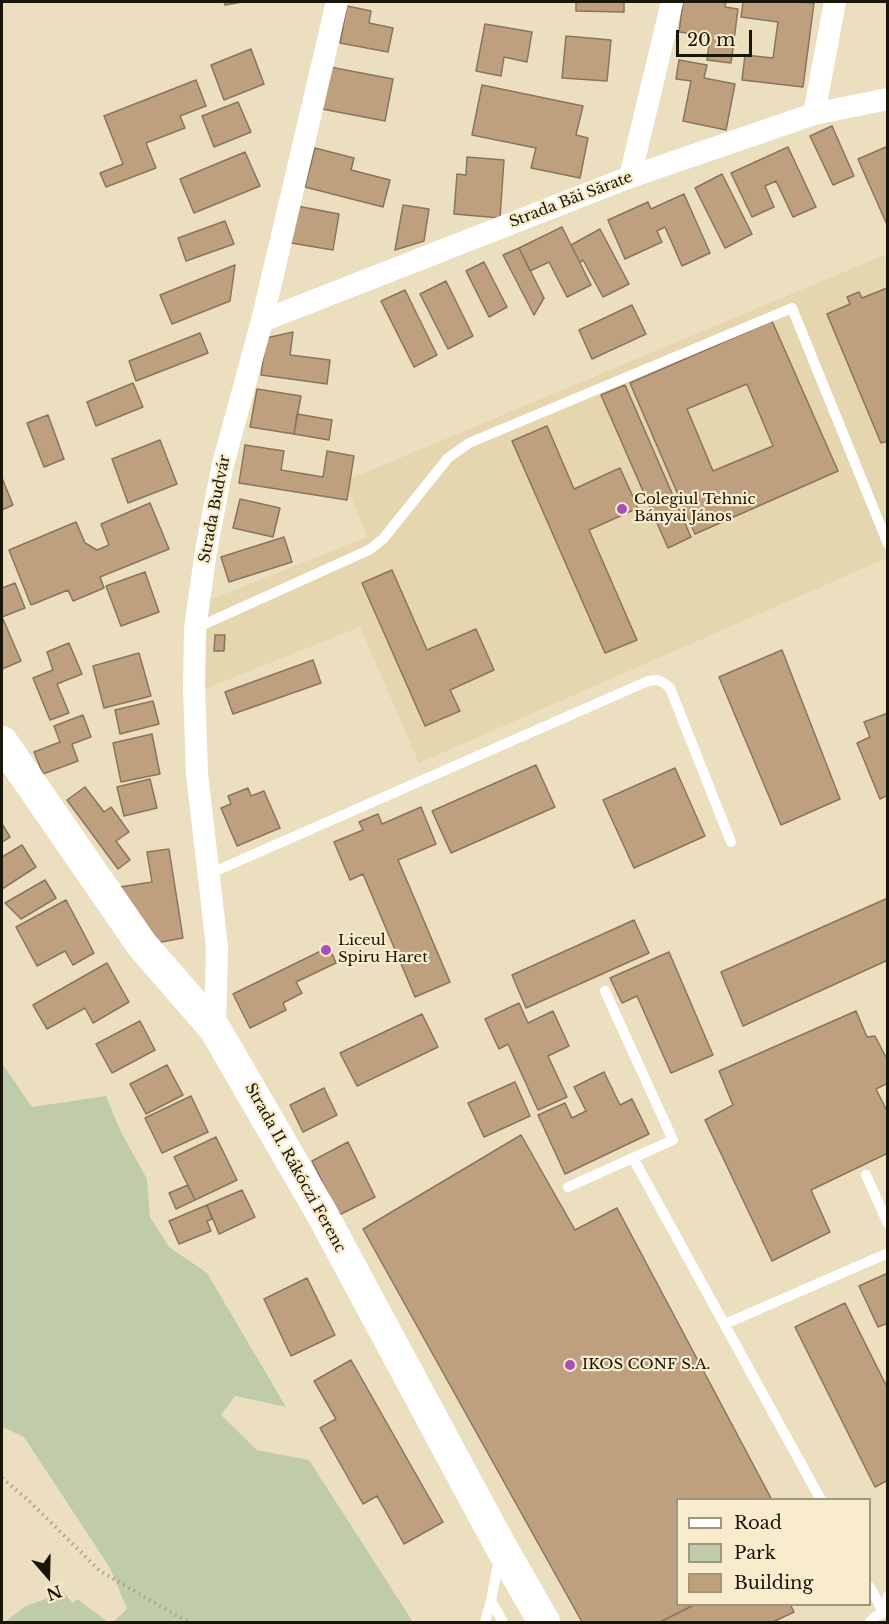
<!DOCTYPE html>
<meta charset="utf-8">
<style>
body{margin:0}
#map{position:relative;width:889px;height:1624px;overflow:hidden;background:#ecdfc0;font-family:"Libre Baskerville",serif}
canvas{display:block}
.frame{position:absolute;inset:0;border:3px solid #191509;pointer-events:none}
.legend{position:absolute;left:676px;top:1498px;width:195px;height:108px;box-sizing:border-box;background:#f9eccd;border:2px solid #9f967f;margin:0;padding:8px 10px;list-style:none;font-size:18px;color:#191509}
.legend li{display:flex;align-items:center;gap:12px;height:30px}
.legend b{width:30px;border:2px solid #9f967f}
.north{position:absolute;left:18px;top:1546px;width:60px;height:60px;-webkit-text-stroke:4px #f9eccd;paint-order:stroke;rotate:160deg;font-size:16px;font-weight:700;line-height:24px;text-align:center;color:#191509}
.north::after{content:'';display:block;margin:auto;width:21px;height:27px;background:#191509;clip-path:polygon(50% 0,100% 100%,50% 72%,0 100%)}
.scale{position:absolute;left:676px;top:30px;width:76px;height:27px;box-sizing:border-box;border:3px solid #191509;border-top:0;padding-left:8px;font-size:18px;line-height:21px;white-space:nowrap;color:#191509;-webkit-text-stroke:4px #f9eccd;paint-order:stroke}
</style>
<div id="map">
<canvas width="889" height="1624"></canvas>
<div class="frame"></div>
<ul class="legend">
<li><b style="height:8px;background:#fff"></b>Road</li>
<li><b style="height:16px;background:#c0cca9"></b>Park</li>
<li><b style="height:16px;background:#bea07f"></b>Building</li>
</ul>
<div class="north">N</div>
<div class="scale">20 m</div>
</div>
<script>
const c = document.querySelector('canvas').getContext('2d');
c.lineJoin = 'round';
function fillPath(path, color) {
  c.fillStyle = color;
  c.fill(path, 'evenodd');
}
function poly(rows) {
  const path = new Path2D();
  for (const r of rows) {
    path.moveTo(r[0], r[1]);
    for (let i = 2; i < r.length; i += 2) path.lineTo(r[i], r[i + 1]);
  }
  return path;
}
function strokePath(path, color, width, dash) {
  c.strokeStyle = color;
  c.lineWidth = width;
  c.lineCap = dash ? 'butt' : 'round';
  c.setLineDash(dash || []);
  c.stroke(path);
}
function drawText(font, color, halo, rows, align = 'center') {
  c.font = font + ' "Libre Baskerville",serif';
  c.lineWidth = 4.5;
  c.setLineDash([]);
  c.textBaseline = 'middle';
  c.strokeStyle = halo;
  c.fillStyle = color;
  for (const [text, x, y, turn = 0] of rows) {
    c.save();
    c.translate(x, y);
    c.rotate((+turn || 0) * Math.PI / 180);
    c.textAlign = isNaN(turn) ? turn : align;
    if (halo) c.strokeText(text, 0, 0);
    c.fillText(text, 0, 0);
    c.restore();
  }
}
const built = poly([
 [884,255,888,267,887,558,419,763,360,627,205,689,207,601,367,537,345,481]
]);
const green = poly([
 [2,1063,32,1107,106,1096,121,1132,147,1179,150,1217,169,1247,207,1273,286,1407,235,1396,221,1415,257,1450,309,1460,413,1622,113,1622,127,1609,110,1568,24,1437,2,1427],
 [63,1592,73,1603,77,1599,108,1622,5,1622,24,1607]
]);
const building = poly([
 [224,2,242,2,225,5,224,2],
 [576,2,624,2,624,12,576,11,576,2],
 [683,2,726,2,725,7,738,9,731,63,707,60,710,36,679,32,683,2],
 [743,2,799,2,814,3,803,87,742,80,745,55,773,58,778,22,741,17,743,2],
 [347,6,371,11,369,23,393,28,388,52,340,43,347,6],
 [485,24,532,32,527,62,504,57,501,76,476,71,485,24],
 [566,36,611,40,607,81,562,78,566,36],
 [251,49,264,84,224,100,211,65,251,49],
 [679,60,707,65,704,78,735,84,726,130,683,121,691,81,676,79,679,60],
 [330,67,393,79,385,121,322,109,330,67],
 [196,80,206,106,180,116,185,128,146,143,156,168,106,187,100,173,123,164,104,116,196,80],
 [482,85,583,106,576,135,588,138,580,178,531,168,536,148,472,135,482,85],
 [238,102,251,132,214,147,202,116,238,102],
 [832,126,854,176,833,185,810,136,832,126],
 [788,147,816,207,793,217,776,181,765,186,774,207,752,217,731,173,788,147],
 [886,147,888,151,888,227,858,159,886,147],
 [315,148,354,158,351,170,390,180,383,207,305,187,315,148],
 [245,152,260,186,194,213,180,179,245,152],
 [467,157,504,160,500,218,454,214,457,174,466,175,467,157],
 [722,174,752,234,725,248,695,188,722,174],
 [684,194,710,253,682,266,665,227,657,231,662,242,625,259,608,220,648,202,651,209,684,194],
 [403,205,429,209,424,241,395,250,403,205],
 [297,206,339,214,333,250,291,243,297,206],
 [225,221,234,244,186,261,178,238,225,221],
 [562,227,591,285,567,297,549,262,530,271,519,248,562,227],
 [600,229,629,284,603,297,583,260,580,263,571,245,600,229],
 [519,248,544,298,534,315,503,255,519,248],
 [484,262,507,307,489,317,466,271,484,262],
 [235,265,230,301,172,324,160,295,235,265],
 [446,281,473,336,448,349,420,294,446,281],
 [887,288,888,441,881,443,827,314,850,304,847,297,859,292,862,298,887,288],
 [405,290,437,355,414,367,381,301,405,290],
 [632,305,646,334,592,359,579,330,632,305],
 [772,321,838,471,695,534,630,383,772,321],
 [747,384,773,446,713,471,687,409,747,384],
 [293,332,290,355,330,360,327,384,261,375,266,338,293,332],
 [200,333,208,353,136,381,129,361,200,333],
 [133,383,143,407,96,426,87,402,133,383],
 [625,385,691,537,668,548,601,395,625,385],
 [257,389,301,396,294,434,250,427,257,389],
 [297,414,332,420,329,440,294,434,297,414],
 [48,415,64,459,44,467,27,423,48,415],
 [547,426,574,489,620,468,638,508,589,530,637,640,605,653,512,441,547,426],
 [160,440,177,484,128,503,112,459,160,440],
 [245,445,284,451,281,470,323,477,327,451,354,456,347,500,239,483,245,445],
 [2,478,13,505,2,510,2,478],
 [240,499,280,508,273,537,233,528,240,499],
 [150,503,169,549,100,577,104,588,73,601,68,590,31,605,9,550,76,522,85,543,97,550,109,545,101,524,150,503],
 [284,537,292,562,229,582,221,557,284,537],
 [392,570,427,650,476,629,494,670,450,690,460,711,425,726,362,583,392,570],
 [145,572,159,612,121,626,106,586,145,572],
 [15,583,25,608,2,617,2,588,15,583],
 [3,619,21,661,2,669,2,620,3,619],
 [215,635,225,635,224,651,214,651,215,635],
 [69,643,82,674,57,684,69,713,50,720,33,678,53,670,47,652,69,643],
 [782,650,840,799,781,825,719,677,782,650],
 [139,653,151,696,104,708,93,666,139,653],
 [313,660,321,683,233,714,225,692,313,660],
 [153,701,159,724,120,734,115,710,153,701],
 [888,713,888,795,880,799,857,743,870,737,864,722,888,713],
 [83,715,91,737,72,744,78,761,43,774,34,752,60,742,54,726,83,715],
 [152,734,160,774,121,782,113,743,152,734],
 [536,765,555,807,451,853,432,811,536,765],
 [675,768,705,836,634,868,603,800,675,768],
 [150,779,157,808,124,816,117,787,150,779],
 [85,787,104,812,111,807,129,832,116,841,130,860,118,869,67,800,85,787],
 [248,788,251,796,264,791,280,828,237,846,221,808,231,804,228,796,248,788],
 [421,807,436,844,398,860,450,982,415,997,363,874,350,880,334,842,363,830,359,822,378,814,382,824,421,807],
 [2,824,10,837,2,842,2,824],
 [22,845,36,867,2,889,2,857,22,845],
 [169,849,183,938,156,943,120,887,152,882,147,852,169,849],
 [45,880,56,898,21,919,5,903,45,880],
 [888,898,888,960,743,1026,721,972,888,898],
 [66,900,94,953,73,965,65,951,37,966,16,927,66,900],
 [634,920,649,953,526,1008,512,975,634,920],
 [329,947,336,963,296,982,302,993,283,1003,286,1010,250,1028,233,994,329,947],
 [669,952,713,1055,671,1073,637,996,622,1003,610,978,669,952],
 [107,963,129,1002,93,1023,85,1008,47,1029,33,1005,107,963],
 [519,1003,528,1023,553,1011,569,1046,548,1056,567,1097,538,1110,508,1044,499,1049,485,1019,519,1003],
 [856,1011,867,1037,875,1036,888,1061,888,1083,876,1089,888,1113,888,1153,811,1190,830,1232,772,1261,705,1120,733,1105,719,1071,856,1011],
 [422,1014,438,1047,357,1086,340,1053,422,1014],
 [140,1021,155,1050,112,1073,96,1044,140,1021],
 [167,1065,183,1095,146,1114,130,1084,167,1065],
 [604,1072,620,1105,632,1099,649,1134,565,1174,538,1115,565,1103,572,1118,586,1111,574,1087,604,1072],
 [515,1082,530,1116,484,1137,468,1103,515,1082],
 [324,1088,337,1115,303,1132,290,1105,324,1088],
 [191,1096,208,1132,162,1153,145,1118,191,1096],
 [521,1135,575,1230,617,1208,772,1500,678,1500,678,1604,696,1604,660,1622,582,1622,363,1229,521,1135],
 [216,1137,237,1180,195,1200,174,1157,216,1137],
 [348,1142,375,1197,339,1215,312,1161,348,1142],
 [188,1185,195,1200,176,1209,169,1193,188,1185],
 [242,1190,255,1217,219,1234,207,1205,242,1190],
 [207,1205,212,1219,207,1221,211,1231,179,1244,169,1221,207,1205],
 [888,1273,888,1323,878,1327,859,1286,888,1273],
 [307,1278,335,1335,291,1356,264,1299,307,1278],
 [845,1303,888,1389,888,1480,875,1487,795,1327,845,1303],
 [351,1360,443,1522,404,1544,377,1496,363,1504,320,1428,336,1419,314,1381,351,1360],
 [696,1604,790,1604,794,1612,773,1622,660,1622,696,1604]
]);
const path = poly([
 [2,1478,28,1500,100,1571,188,1622]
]);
const lane = poly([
 [196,628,369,550,383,539,448,458,469,443,792,308,888,544],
 [209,874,648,681,657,680,664,683,670,688,731,842],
 [633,1158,821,1500],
 [866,1175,888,1224],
 [568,1187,673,1140,605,991],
 [725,1324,888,1253],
 [499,1559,491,1601,503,1622],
 [870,1587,883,1612],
 [883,1612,888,1596],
 [485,1622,491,1601],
 [870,1622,876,1616,888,1611]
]);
const street = poly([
 [814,114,835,2],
 [630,177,672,2],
 [262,321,630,177,814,114,888,99],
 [215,1029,217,947,197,774,194,687,195,629,206,551,222,468,262,321,337,2]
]);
const secondary = poly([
 [2,742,142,945,215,1029,321,1212,501,1547,544,1622]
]);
const markers = [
 [622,509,6,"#a74ebb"],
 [326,950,6,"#a74ebb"],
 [570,1365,6,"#a74ebb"]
];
const streetNames = [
 ["Strada Băi Sărate",571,200,-21],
 ["Strada Budvár",215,509,-79],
 ["Strada II. Rákóczi Ferenc",295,1168,61]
];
const poiNames = [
 ["Colegiul Tehnic",634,500],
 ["Bányai János",634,517],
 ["Liceul",338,941],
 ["Spiru Haret",338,958],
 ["IKOS CONF S.A.",582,1365]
];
fillPath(built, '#e5d6b0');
fillPath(green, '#c0cca9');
fillPath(building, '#bea07f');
strokePath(building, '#89745d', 1.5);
strokePath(path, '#aca289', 4, [1.5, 4.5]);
strokePath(lane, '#fff', 10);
strokePath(street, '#fff', 22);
strokePath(secondary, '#fff', 32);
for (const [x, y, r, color] of markers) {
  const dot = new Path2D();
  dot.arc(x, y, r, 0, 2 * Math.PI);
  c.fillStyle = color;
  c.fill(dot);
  strokePath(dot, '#f9eccd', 2);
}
drawText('15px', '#191509', '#f9eccd', streetNames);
drawText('15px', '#191509', '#f9eccd', poiNames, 'left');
</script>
